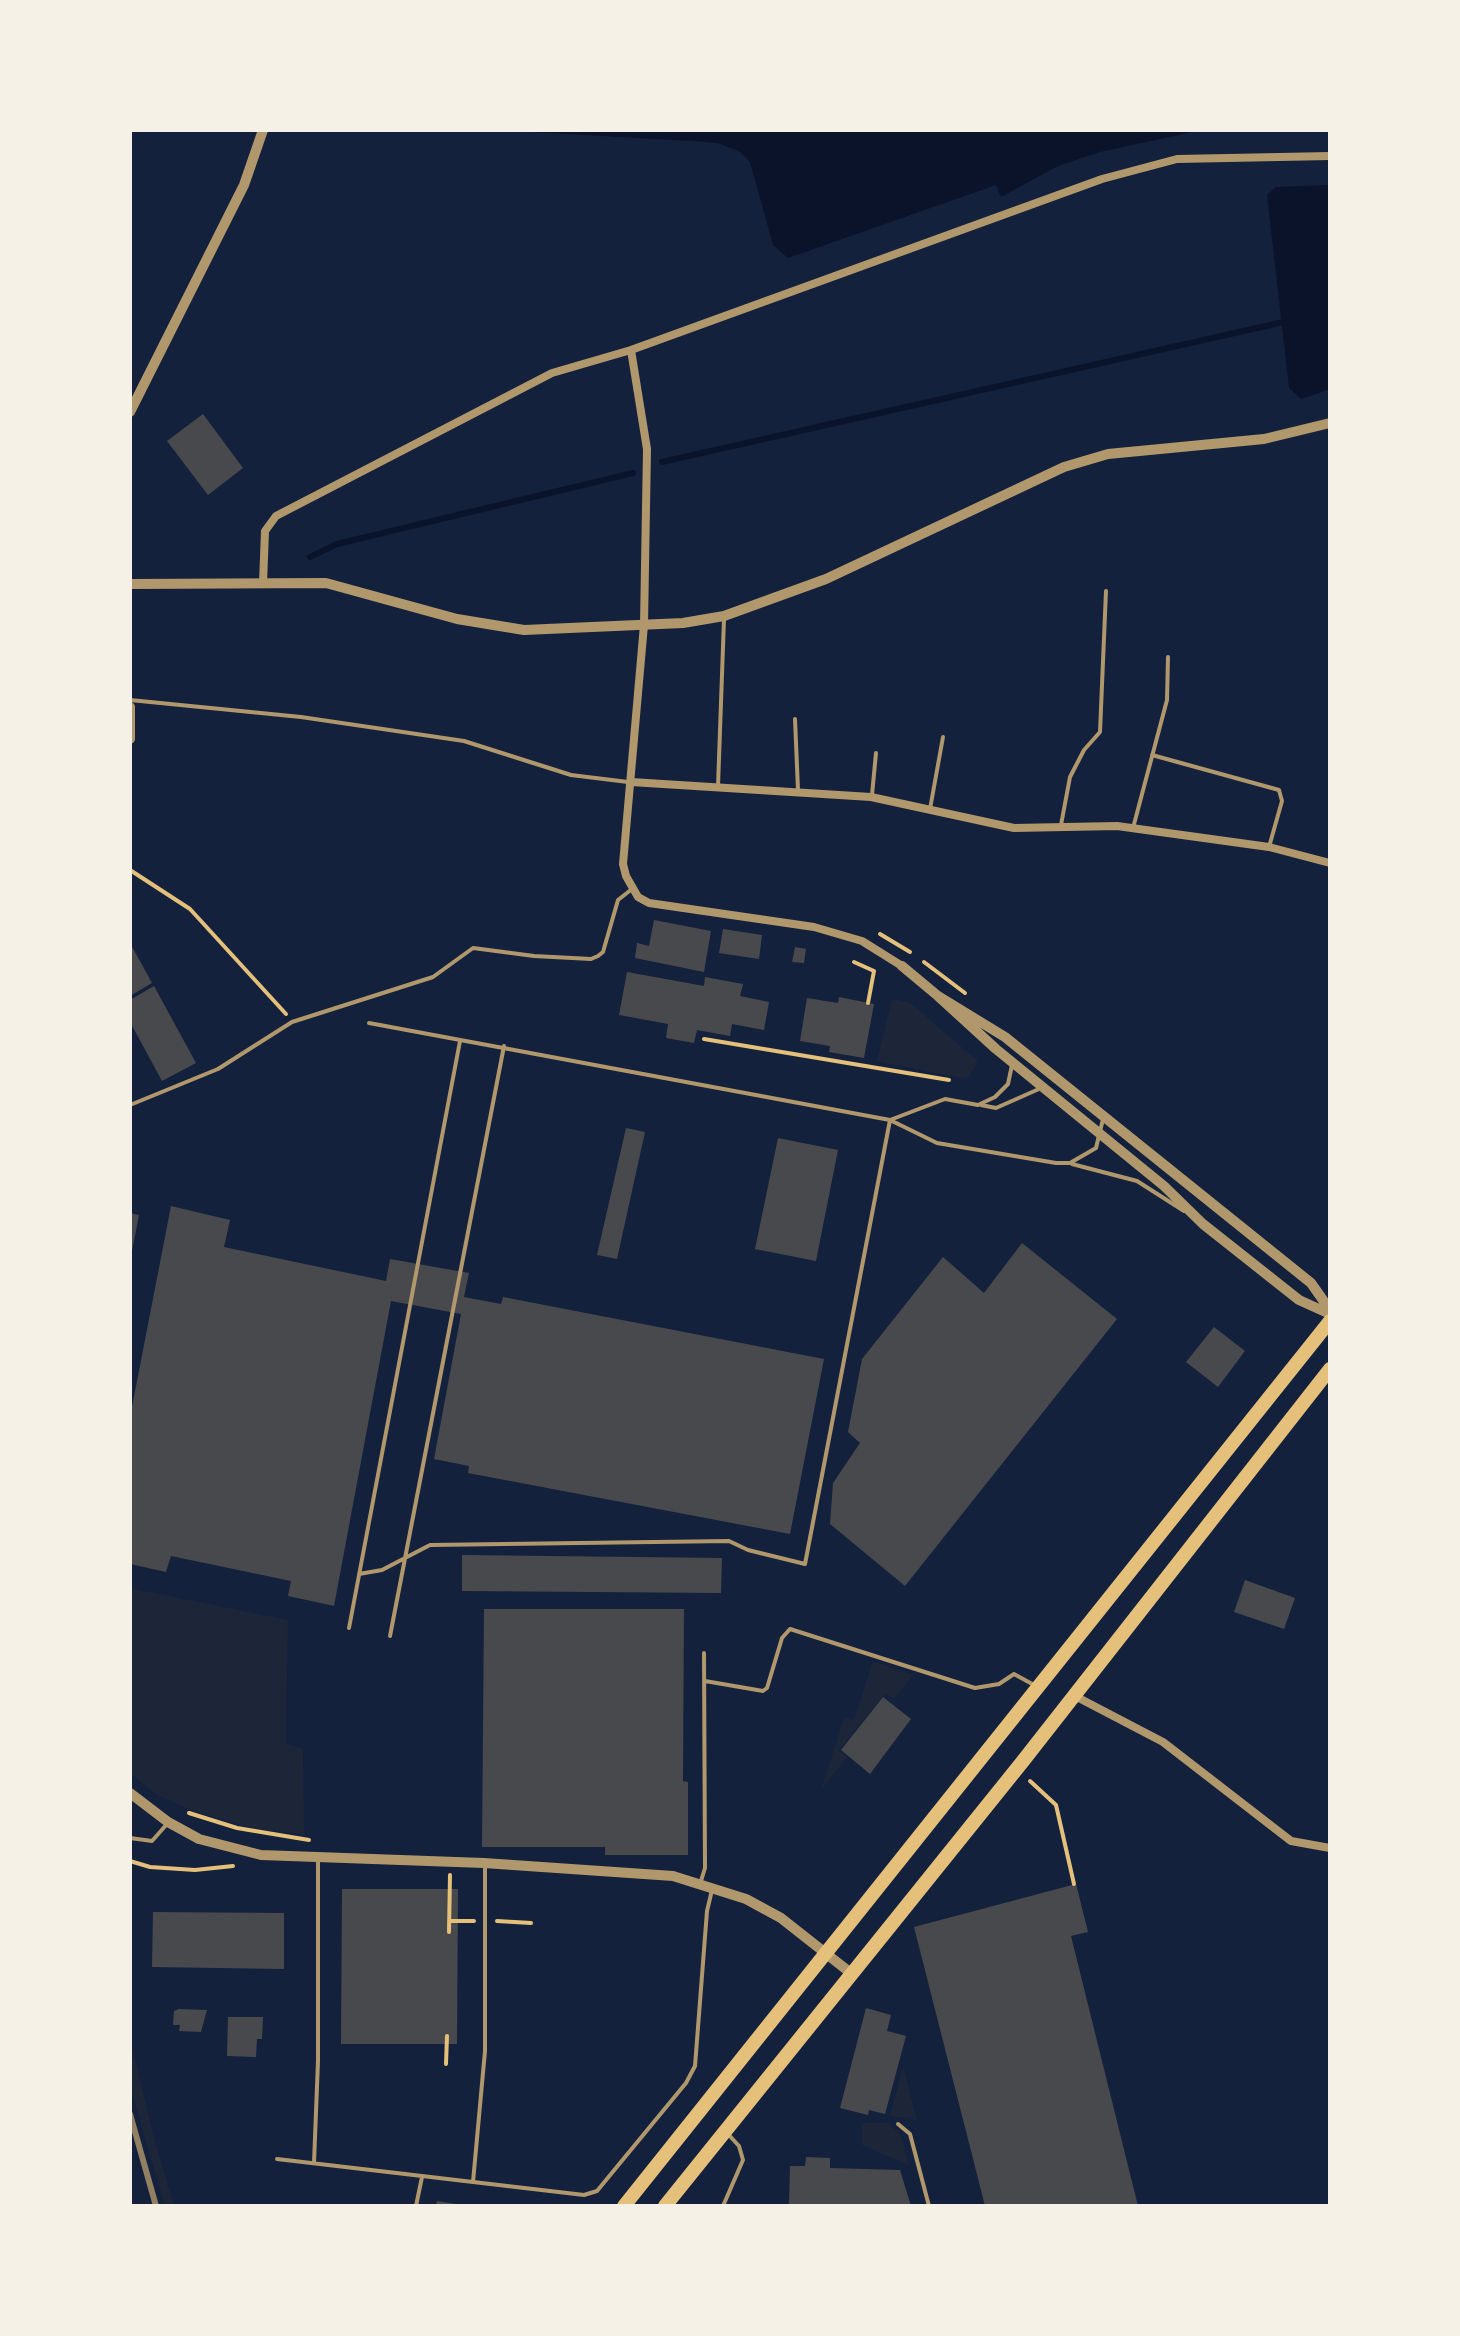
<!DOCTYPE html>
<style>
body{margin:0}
#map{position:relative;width:1460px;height:2336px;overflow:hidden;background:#14213d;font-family:"Space Grotesk",sans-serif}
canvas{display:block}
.frame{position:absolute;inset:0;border:132px solid #f6f1e7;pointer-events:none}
</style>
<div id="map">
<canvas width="1460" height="2336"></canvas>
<div class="frame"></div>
</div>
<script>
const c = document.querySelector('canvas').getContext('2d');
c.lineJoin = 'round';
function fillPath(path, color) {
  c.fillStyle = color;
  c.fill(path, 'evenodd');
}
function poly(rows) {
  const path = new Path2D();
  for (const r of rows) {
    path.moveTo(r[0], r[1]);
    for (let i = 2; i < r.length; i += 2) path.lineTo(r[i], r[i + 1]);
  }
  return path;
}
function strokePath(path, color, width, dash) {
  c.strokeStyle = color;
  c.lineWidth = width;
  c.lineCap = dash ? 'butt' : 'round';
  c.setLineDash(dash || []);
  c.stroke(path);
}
const green = poly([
 [892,999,909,1002,978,1061,967,1079,877,1061],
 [130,1588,288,1620,286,1744,303,1749,304,1834,255,1829,196,1812,157,1795,130,1773],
 [873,1661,913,1675,894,1699,885,1694,839,1750,847,1757,821,1790,844,1718,854,1720],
 [130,2039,154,2138,174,2206,165,2206,130,2086],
 [903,2067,917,2120,890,2116],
 [862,2123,888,2123,901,2136,909,2165,862,2145]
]);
const water = poly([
 [495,130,1202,130,1100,152,1058,166,1001,197,996,185,788,258,773,245,750,162,739,151,717,143,691,141],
 [1330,185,1330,389,1301,399,1289,388,1267,195,1276,187]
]);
const stream = poly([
 [662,462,1288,321],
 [310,557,337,544,633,473]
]);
const building = poly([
 [203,414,243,468,208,495,167,441],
 [654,920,711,931,704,972,635,958,637,943,649,946],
 [723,929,762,935,759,959,719,953],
 [130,943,152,983,130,996],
 [795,947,806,949,804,963,792,962],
 [627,972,704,986,705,977,743,984,740,996,769,1002,764,1030,732,1024,730,1036,697,1030,694,1043,666,1038,668,1024,619,1015],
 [154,986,196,1063,162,1081,130,1022,130,1000],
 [839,997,874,1004,864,1058,829,1052,830,1046,800,1041,807,998,838,1003],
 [626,1128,645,1132,617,1259,597,1255],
 [778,1138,838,1150,816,1261,755,1249],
 [171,1206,230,1220,224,1247,386,1281,390,1259,469,1273,464,1297,501,1304,503,1297,824,1359,790,1534,468,1473,469,1466,434,1459,461,1314,391,1301,334,1606,288,1596,291,1581,171,1556,166,1572,130,1564,130,1417],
 [130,1213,139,1215,131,1256,130,1256],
 [1022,1243,1117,1319,905,1586,830,1524,833,1483,860,1443,848,1432,862,1359,943,1257,984,1293],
 [1214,1327,1245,1351,1218,1387,1186,1362],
 [462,1555,722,1558,721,1593,462,1591],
 [1245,1580,1295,1598,1284,1629,1234,1612],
 [484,1609,684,1609,683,1781,688,1782,688,1855,605,1855,605,1847,482,1847],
 [883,1697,911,1719,870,1774,841,1750],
 [1076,1884,1088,1932,1071,1936,1138,2206,985,2206,914,1927],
 [342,1889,458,1889,457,2044,341,2044],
 [153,1912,284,1913,284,1969,152,1967],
 [866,2008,891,2015,887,2031,906,2036,885,2114,869,2110,868,2115,840,2108],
 [179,2009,207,2010,201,2032,179,2031,180,2025,173,2025,174,2011],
 [228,2017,263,2017,262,2039,257,2039,256,2057,227,2056],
 [806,2157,830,2158,830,2168,900,2170,911,2206,789,2206,790,2166,805,2166],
 [437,2201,456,2204,456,2206,436,2206]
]);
const path = poly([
 [130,870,190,909,286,1014],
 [880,934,910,952],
 [854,962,874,971,868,1003],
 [924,962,965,993],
 [704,1039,949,1080],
 [1030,1781,1056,1805,1074,1884],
 [189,1813,237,1828,309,1840],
 [130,1861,150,1867,195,1870,233,1866],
 [449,1921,474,1921],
 [497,1921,531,1923],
 [449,1932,450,1875],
 [446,2064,447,2036]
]);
const service = poly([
 [130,700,301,717,464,741,571,775,628,782],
 [795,719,798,790],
 [1152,755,1279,790,1282,801,1269,847],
 [718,786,724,619],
 [872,795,876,753],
 [930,809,943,737],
 [1061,825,1070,777,1084,750,1100,732,1106,591],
 [1133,828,1167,700,1168,657],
 [369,1023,890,1120,937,1143,1056,1163,1070,1163,1096,1148,1103,1119],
 [130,1105,218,1069,292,1022,433,977,473,948,534,956,591,959,598,956,603,952,618,900,632,889],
 [981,1105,996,1108,1039,1089],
 [890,1120,945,1099,978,1105,995,1097,1008,1084,1012,1065],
 [1072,1164,1137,1181,1184,1211],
 [359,1574,382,1570,430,1545,729,1541,748,1550,805,1564,890,1120],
 [349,1628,460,1041],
 [390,1636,504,1046],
 [705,1681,763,1691,767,1688,782,1638,790,1629,975,1688,999,1684,1014,1674,1034,1685],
 [130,1838,152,1841,167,1824],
 [701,1881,705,1868,704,1653],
 [898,2124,910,2134,929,2206],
 [277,2159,584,2195,597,2191,686,2083,695,2066,707,1911,712,1890],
 [314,2163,318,2061,318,1860],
 [473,2182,485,2051,485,1866],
 [416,2206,422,2177],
 [723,2206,743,2160,739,2146,727,2133]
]);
const minor = poly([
 [631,350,647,449,644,625,623,864,626,876,638,897,649,903,814,927,862,941,902,966],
 [263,584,265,531,276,516,552,373,631,350,1102,179,1177,159,1330,156],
 [631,782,871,797,1014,828,1117,826,1269,847,1330,863],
 [1073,1695,1163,1742,1291,1841,1330,1848]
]);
const tertiary = poly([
 [130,412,244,185,263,130],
 [130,584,326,583,457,619,524,630,683,623,724,616,826,579,1064,467,1108,454,1264,439,1330,423],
 [130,707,130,739],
 [902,966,938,996],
 [1330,1310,1311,1283,1005,1037,938,996,996,1049,1164,1186,1203,1224,1299,1300,1330,1314],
 [130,1793,168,1822,199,1839,261,1855,484,1863,673,1876,746,1899,781,1918,852,1974]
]);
const trunk = poly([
 [624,2206,1330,1321],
 [665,2206,1023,1761,1330,1369]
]);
const rail = poly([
 [130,2114,156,2206]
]);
fillPath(green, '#1d2539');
fillPath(water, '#0b132b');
strokePath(stream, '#0b132b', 6);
fillPath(building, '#48494c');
strokePath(path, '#e5c07b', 4);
strokePath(service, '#b1986c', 4);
strokePath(minor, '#b1986c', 8);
strokePath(tertiary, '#b1986c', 10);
strokePath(trunk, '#e5c07b', 14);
strokePath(rail, '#918062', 6);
</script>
